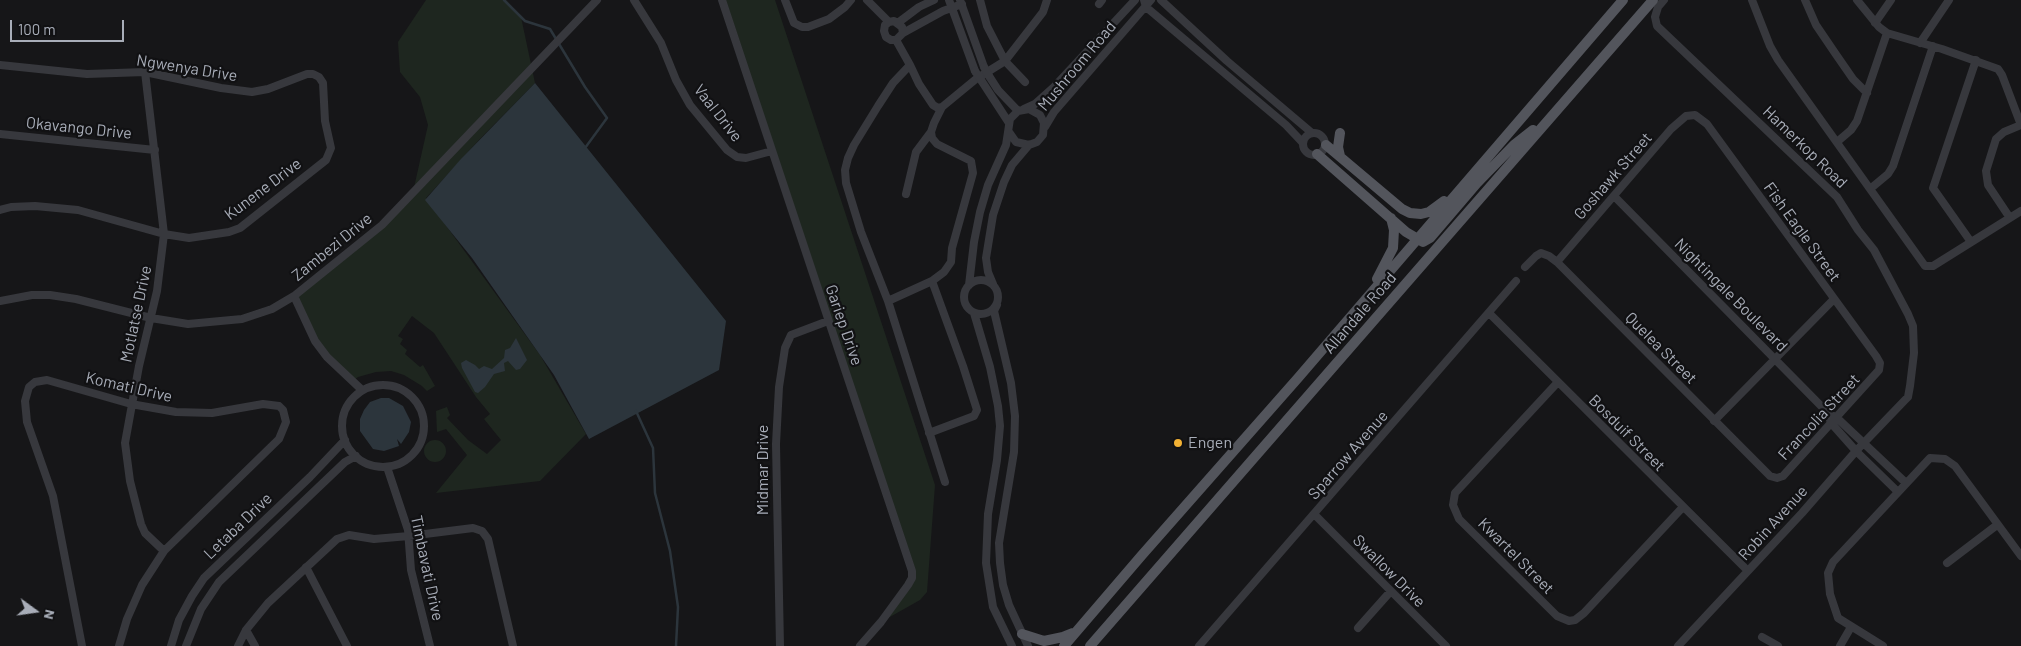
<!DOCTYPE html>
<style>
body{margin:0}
#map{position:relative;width:2021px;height:646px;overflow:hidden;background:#161618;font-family:Barlow,sans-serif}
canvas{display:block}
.north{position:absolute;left:10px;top:586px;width:50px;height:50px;-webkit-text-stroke:4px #111113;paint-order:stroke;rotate:104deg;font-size:14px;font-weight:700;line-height:20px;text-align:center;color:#a8adb8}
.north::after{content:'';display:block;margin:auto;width:18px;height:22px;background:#a8adb8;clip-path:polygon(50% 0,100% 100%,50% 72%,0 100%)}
.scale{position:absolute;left:10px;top:20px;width:114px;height:22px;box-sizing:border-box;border:2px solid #a8adb8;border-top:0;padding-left:6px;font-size:15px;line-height:18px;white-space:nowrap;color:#a8adb8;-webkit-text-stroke:4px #111113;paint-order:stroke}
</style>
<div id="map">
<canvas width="2021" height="646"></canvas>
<div class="north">N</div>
<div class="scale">100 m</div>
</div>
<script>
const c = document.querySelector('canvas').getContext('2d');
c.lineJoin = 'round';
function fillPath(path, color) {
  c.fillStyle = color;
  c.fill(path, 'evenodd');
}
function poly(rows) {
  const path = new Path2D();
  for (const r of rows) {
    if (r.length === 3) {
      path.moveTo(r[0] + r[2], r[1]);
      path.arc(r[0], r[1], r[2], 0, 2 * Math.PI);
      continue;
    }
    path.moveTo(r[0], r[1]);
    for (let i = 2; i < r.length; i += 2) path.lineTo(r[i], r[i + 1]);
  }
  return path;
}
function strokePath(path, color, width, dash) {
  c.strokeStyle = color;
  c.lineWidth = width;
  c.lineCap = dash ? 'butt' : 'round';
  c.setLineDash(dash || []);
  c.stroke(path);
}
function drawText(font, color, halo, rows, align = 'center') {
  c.font = font + ' Barlow,sans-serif';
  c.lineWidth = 4.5;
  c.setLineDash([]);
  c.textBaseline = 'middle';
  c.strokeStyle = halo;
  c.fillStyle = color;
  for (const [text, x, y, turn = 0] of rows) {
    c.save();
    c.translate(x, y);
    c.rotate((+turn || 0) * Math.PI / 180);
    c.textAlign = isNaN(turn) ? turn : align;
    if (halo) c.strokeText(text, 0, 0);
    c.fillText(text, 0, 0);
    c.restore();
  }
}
const green = poly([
 [426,0,506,0,521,17,535,83,478,141,426,198,540,355,586,434,540,481,436,493,467,455,446,429,437,432,436,411,447,407,450,415,447,418,468,440,487,454,501,440,484,419,490,414,476,397,434,333,412,316,398,336,403,339,400,344,407,350,405,354,420,367,423,365,435,386,427,391,422,386,404,375,391,371,376,372,358,377,353,381,322,351,294,296,380,227,413,192,428,125,420,97,400,72,398,42],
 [721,0,775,0,935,485,927,592,920,600,881,622,912,571],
 [435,451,11]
]);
const water = poly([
 [535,83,726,321,719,370,589,439,554,375,472,258,425,200,460,160],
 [516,338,527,360,520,369,516,370,508,361,504,363,505,371,494,374,485,387,478,393,475,392,462,368,461,363,466,360,475,365,479,369,484,366,492,369,504,358,505,350,510,348],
 [381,398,389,398,403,406,411,422,409,432,401,444,397,439,399,446,384,451,373,449,360,431,360,419,364,410,370,402]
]);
const stream = poly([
 [504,0,525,21,550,29,585,87,607,118,585,148],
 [636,411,653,448,655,493,670,551,678,607,676,646]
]);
const minor = poly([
 [634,0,661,43,676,80,690,105,727,150,737,157,746,158,772,151],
 [722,0,912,571,912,578,908,585,881,622,860,646],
 [785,0,794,23,802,27,808,27,829,19,845,7,851,0],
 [867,0,889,22],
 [949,0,975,71],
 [960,0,984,67],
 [980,0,987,26,1005,61,1025,82],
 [1144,0,1146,7,1286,125,1303,143],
 [1161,0,1227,61,1312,133],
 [1664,0,1658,7,1655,17,1657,26,1837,197,1858,230,1874,250,1908,314,1913,326,1914,353,1910,386,1908,397,1905,400,1856,451,1802,513,1678,646],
 [1752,0,1770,46,1778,60,1925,266,1933,266,2021,211],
 [1805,0,1816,25,1835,53,1853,79,1867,93],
 [1857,0,1879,27,1887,33,1942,49,1998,69,2002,75,2021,125],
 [1099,4,1102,0],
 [899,22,919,7,934,0],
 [1875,23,1891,0],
 [903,33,902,27,894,21,889,22,885,25,884,31,886,37,891,40,896,40,903,33,943,11,962,4],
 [1920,43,1949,0],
 [0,65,87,74,145,72,221,88,252,92,268,89,307,74,313,74,319,77,323,83,325,121,331,148,326,160,240,228,229,232,189,238,164,234,78,210,35,206,11,207,0,210],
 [910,65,919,84,933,105,938,108,942,107,976,79,1005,61,1043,12,1047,0],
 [145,72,164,234,157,291,139,366,125,443,130,481,141,524,145,533,164,551],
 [989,76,998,90,1018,111],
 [981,80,1009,123],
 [1024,109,1035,104,1054,87,1135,0],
 [1045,127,1054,112,1151,0],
 [1314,144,11],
 [0,134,155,150],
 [1837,142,1851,130,1857,121,1887,33],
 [1870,189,1888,174,1893,166,1933,46],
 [906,194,916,152,931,132],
 [1614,196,1828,413,1837,418,1906,483],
 [2010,218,1988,185,1986,171,1996,139,2004,132,2021,125],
 [1971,242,1933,188,1976,60],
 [1525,267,1536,256,1541,253,1549,256,1557,262,1770,476,1777,478,1783,476,1879,370,1880,363,1876,356,1707,124,1695,115,1686,116,1671,129,1557,262],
 [981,297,17],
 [932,281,888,301,945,482],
 [993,284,988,272,986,258,993,215,1004,182,1012,165,1029,145],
 [969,285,974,242,980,212,988,185,1006,145,1010,119,1018,111,1029,109,1040,115,1044,123,1043,135,1037,142,1029,145,1016,142,1009,132],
 [294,296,315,341,327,357,362,390],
 [0,301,32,295,50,295,76,299,151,318,188,324,242,319,272,309,294,296,382,225,597,0],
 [888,301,861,232,846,183,845,170,848,158,854,145,878,106,893,83,910,65,896,40],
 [997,305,994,311,1011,383,1015,416,1014,452,999,543,1000,563,1003,585,1009,605,1028,646],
 [974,313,990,367,998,406,1000,426,997,460,988,514,986,563,993,607,1012,646],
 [1489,313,1748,571],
 [1558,382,1455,493,1453,505,1459,519,1557,616,1569,621,1575,620,1584,613,1682,508],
 [383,426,41],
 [1830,420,1832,424,1856,451,1898,492],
 [1714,421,1834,299],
 [929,433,974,416,977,410,963,366,932,281,944,272,951,262,952,248,973,173,971,161,937,144,932,138,931,132,934,123,942,107],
 [387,467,408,530,411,570,430,646],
 [1314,514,1446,646],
 [1947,563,1997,525],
 [306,567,347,646],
 [1358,628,1390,592],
 [246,630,255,646],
 [1762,637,1778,646],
 [82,646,53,496,27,422,25,401,29,387,35,382,47,380,131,404,176,412,212,413,263,404,279,406,283,410,286,422,279,439,164,551,142,585,127,619,119,646],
 [171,646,179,620,192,596,204,578,310,477,345,440],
 [186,646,201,609,219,582,345,462,356,456],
 [238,646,246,630,268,603,337,539,349,535,374,539,409,536,473,528,482,531,488,539,513,646],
 [780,646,776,444,779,387,785,348,791,335,828,321],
 [1199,646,1516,281],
 [1840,646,1851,627],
 [1883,646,1838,618,1830,594,1828,573,1833,562,1930,458,1945,459,1955,466,2021,556]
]);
const major = poly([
 [1326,145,1402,209,1410,213,1421,214,1429,212,1444,201],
 [1317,154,1406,232,1423,242,1430,238,1477,183,1514,145,1533,130],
 [1340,156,1338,147,1340,133],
 [1377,279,1393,248,1394,230,1391,218],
 [1022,634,1044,641,1063,637,1073,633],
 [1064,646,1142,555,1298,378,1623,0],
 [1090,646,1653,0]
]);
const minorBridge = poly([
 [984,67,989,76],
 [975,71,981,80]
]);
const markers = [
 [1178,443,5,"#f2b134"]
];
const streetNames = [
 ["Mushroom Road",1077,66,-50],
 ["Ngwenya Drive",187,68,9],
 ["Vaal Drive",718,113,52],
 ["Okavango Drive",79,128,6],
 ["Hamerkop Road",1805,147,44],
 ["Goshawk Street",1613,176,-49],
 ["Kunene Drive",263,189,-37],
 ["Fish Eagle Street",1802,232,54],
 ["Zambezi Drive",332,247,-39],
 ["Nightingale Boulevard",1731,295,45],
 ["Allandale Road",1360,313,-49],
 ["Motlatse Drive",136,314,-78],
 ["Gariep Drive",844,325,71],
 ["Quelea Street",1661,348,45],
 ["Komati Drive",129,387,13],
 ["Francolia Street",1819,417,-47],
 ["Bosduif Street",1627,433,45],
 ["Sparrow Avenue",1348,455,-49],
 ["Midmar Drive",763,470,-90],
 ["Robin Avenue",1773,523,-48],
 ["Letaba Drive",238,526,-44],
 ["Kwartel Street",1516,556,45],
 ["Timbavati Drive",427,568,78],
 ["Swallow Drive",1389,571,45]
];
const poiNames = [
 ["Engen",1188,443]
];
fillPath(green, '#1e261f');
fillPath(water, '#2c353c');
strokePath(stream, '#2c353c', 2.5);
strokePath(minor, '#37383d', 8);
strokePath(major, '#53555c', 10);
strokePath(minorBridge, '#37383d', 8);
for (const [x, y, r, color] of markers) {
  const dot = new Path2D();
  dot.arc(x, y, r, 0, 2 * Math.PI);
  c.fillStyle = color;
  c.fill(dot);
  strokePath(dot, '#111113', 2);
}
drawText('16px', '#a8adb8', '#111113', streetNames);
drawText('16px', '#a8adb8', '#111113', poiNames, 'left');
</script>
